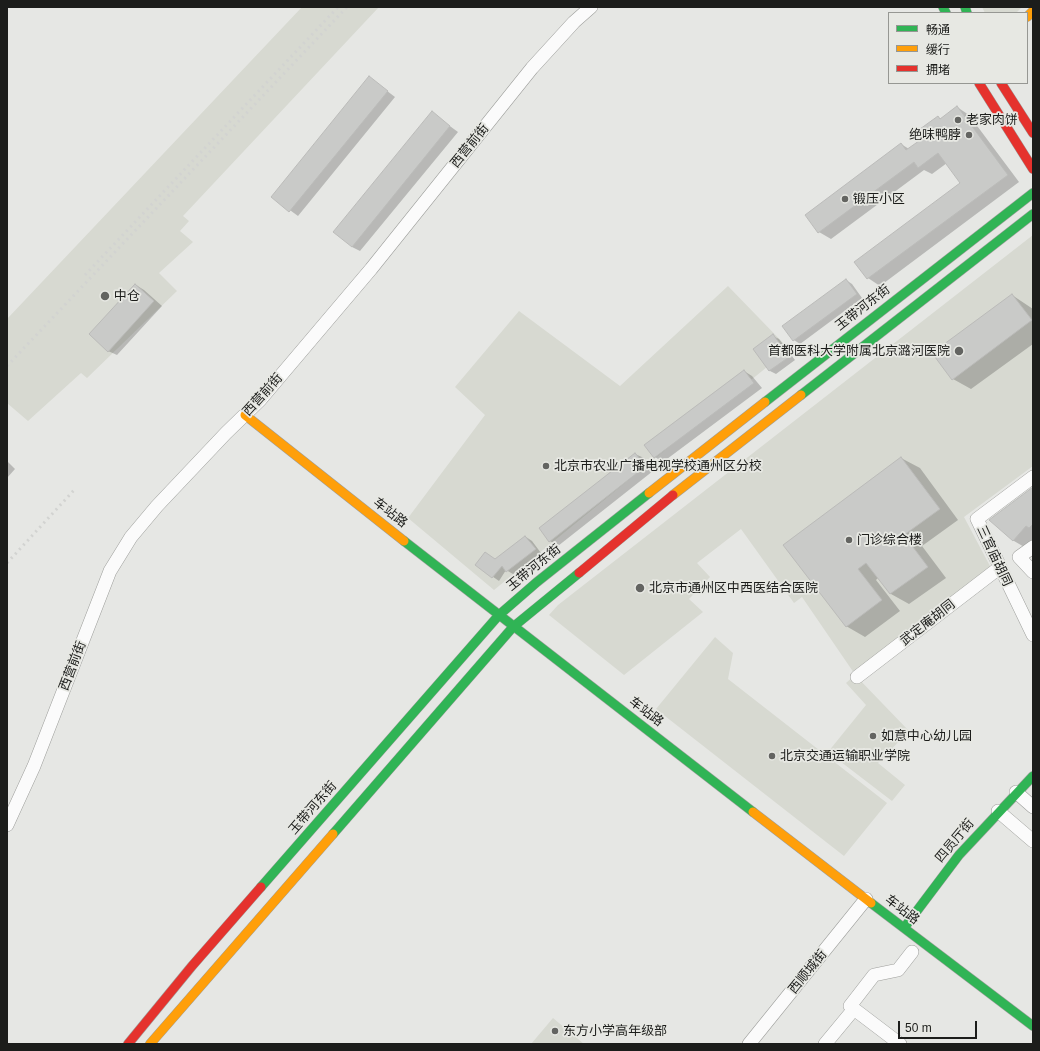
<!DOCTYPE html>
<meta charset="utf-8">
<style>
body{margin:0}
#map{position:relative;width:1040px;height:1051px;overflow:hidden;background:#e6e7e4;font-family:Arial,"Noto Sans SC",sans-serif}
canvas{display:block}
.frame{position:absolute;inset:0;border:8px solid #1c1d1b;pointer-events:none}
.legend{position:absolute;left:888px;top:12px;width:140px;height:72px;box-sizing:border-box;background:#e7e8e3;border:1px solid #969793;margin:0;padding:5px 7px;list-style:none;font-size:12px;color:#1c1d1b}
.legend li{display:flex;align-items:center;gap:8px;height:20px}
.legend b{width:20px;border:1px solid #969793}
.scale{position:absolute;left:898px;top:1021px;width:79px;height:18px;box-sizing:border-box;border:2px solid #1c1d1b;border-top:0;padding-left:5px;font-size:12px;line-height:14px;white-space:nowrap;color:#1c1d1b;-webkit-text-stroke:3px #e7e8e3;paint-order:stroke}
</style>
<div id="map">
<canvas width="1040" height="1051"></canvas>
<div class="frame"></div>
<ul class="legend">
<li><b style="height:5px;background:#30b455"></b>畅通</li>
<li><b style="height:5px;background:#ff9f0a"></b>缓行</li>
<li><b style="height:5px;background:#e5322d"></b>拥堵</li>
</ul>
<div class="scale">50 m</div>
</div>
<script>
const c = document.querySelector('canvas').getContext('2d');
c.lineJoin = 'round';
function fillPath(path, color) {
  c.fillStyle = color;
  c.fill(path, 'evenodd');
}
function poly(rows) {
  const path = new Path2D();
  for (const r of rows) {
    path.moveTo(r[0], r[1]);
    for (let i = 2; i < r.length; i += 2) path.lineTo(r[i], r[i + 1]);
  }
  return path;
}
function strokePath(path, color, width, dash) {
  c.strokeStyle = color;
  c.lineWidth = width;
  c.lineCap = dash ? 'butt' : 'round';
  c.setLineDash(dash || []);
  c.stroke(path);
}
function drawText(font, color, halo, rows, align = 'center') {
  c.font = font + ' Arial,"Noto Sans SC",sans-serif';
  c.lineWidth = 3.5;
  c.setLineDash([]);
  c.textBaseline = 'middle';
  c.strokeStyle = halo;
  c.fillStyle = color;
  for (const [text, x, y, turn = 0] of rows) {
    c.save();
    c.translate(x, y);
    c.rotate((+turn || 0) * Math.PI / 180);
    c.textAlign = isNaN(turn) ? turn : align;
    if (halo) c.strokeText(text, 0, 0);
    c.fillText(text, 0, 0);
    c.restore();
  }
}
const built = poly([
 [302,7,379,7,183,216,189,221,180,231,193,242,159,273,177,291,87,378,81,373,28,421,7,403,7,319],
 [982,7,1022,7,1016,13,985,13],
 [1033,235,1033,466,964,517,991,568,854,673,802,597,794,603,741,529,697,563,710,577,689,599,703,612,624,675,549,615,558,605],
 [728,286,789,349,494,590,408,518,485,415,455,387,519,311,620,386],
 [715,637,733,653,728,679,887,803,844,856,656,709],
 [855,675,909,731,878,763,905,785,892,801,828,752,866,705,846,683],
 [553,1018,584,1044,531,1044]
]);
const shadow = poly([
 [370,78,395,97,298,216,272,197],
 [957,107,969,115,1019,182,880,286,868,278,856,262,962,183,947,163,932,174,924,170,831,239,819,232,901,144,909,149,927,136,938,117,941,119],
 [432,113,458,132,360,251,352,247],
 [846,280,852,284,862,298,800,344,794,340,784,327],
 [136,285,144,290,162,306,117,355,108,351],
 [1012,295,1033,309,1033,344,971,389,953,379],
 [773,336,779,339,795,360,776,374,770,371,754,349],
 [744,371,752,376,762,388,663,462,655,457,645,445],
 [635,454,644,458,653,471,558,546,550,541],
 [901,458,920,468,958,520,922,546,946,578,909,604,891,594,878,578,876,580,900,611,865,637,846,626,784,545],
 [7,461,15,469,7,478],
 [1033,489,1033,540,1026,548,1014,541,991,520],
 [526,537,532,541,541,553,513,574,506,570,499,581,476,565,496,560]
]);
const building = poly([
 [369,76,388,91,289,212,271,197,369,76],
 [957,106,1008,175,867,279,854,262,960,183,938,153,918,168,914,162,818,233,805,215,901,143,906,150,926,136,920,129,938,116,940,119,957,106],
 [432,111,450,126,352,247,333,232,432,111],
 [846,279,857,294,793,341,782,326,846,279],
 [135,284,154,301,108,352,89,334,135,284],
 [1012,294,1032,320,952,380,932,353,1012,294],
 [773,334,789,357,769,371,753,349,773,334],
 [744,370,754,383,654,458,644,445,744,370],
 [635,453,646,466,549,542,539,528,635,453],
 [901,457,940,509,904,535,928,567,890,594,866,563,858,569,882,600,846,627,783,545,901,457],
 [1033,487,1033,524,1029,528,1026,526,1013,541,989,520,1033,487],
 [525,536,536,549,506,572,502,566,492,578,475,565,485,552,495,559,525,536]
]);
const street = poly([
 [1033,477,977,519,1033,635],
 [1033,547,1019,557,1033,572],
 [857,677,999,568],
 [1016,792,1033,807],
 [998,811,1033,841],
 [7,825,34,766,110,571,131,537,157,506,226,433,260,400,371,269,532,68,574,22,591,7],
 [749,1044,866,899],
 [825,1044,854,1009],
 [900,1044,850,1006,874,975,898,970,912,952]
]);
const fast = poly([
 [943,7,946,13],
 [965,7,967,13],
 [801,395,1033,214],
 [765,402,1033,193],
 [404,541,753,812],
 [333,834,513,627,579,573],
 [261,887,499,615,537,582,649,493],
 [871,903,1033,1026],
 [904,928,959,855,1033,776]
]);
const slow = poly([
 [1027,17,1033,11],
 [245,415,404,541],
 [649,493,765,402],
 [673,495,801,395],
 [753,812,871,903],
 [150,1044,333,834]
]);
const jam = poly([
 [979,83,1033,169],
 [1001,83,1033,133],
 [579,573,673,495],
 [128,1044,192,966,261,887]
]);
const rail = poly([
 [85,275,338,7],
 [7,366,347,7],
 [7,563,76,488]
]);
const markers = [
 [958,120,4,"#636461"],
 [969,135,4,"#636461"],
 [845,199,4,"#636461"],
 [105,296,5,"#636461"],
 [959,351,5,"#636461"],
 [546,466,4,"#636461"],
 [849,540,4,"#636461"],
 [640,588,5,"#636461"],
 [873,736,4,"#636461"],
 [772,756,4,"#636461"],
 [555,1031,4,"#636461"]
];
const poiNames = [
 ["老家肉饼",966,120],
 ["绝味鸭脖",961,135,"right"],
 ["锻压小区",853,199],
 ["中仓",114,296],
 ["首都医科大学附属北京潞河医院",950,351,"right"],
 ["北京市农业广播电视学校通州区分校",554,466],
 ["门诊综合楼",857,540],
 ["北京市通州区中西医结合医院",649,588],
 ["如意中心幼儿园",881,736],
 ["北京交通运输职业学院",780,756],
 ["东方小学高年级部",563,1031]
];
const streetNames = [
 ["西营前街",470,146,-51],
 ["玉带河东街",863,308,-38],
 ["西营前街",263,395,-48],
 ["车站路",390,513,38],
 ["三官庙胡同",994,556,65],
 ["玉带河东街",534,568,-39],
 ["武定庵胡同",928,623,-38],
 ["西营前街",73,666,-69],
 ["车站路",646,712,37],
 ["玉带河东街",313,808,-49],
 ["四员厅街",955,841,-50],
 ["车站路",902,910,37],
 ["西顺城街",808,972,-51]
];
fillPath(built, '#d7d9d1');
fillPath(shadow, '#0003');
fillPath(building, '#c9cac8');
strokePath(building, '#bbbbb9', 1);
strokePath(street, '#9d9e9b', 14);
strokePath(fast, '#9d9e9b', 10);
strokePath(slow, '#9d9e9b', 10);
strokePath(jam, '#9d9e9b', 10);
strokePath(street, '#fbfbfb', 13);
strokePath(fast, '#30b455', 9);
strokePath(slow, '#ff9f0a', 9);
strokePath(jam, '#e5322d', 9);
strokePath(rail, '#d2d3d1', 3, [2, 4]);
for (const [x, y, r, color] of markers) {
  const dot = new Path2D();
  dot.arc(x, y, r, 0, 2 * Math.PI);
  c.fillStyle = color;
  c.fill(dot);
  strokePath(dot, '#e7e8e3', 1.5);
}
drawText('13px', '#1c1d1b', '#e7e8e3', poiNames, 'left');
drawText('13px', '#1c1d1b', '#e7e8e3', streetNames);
</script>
